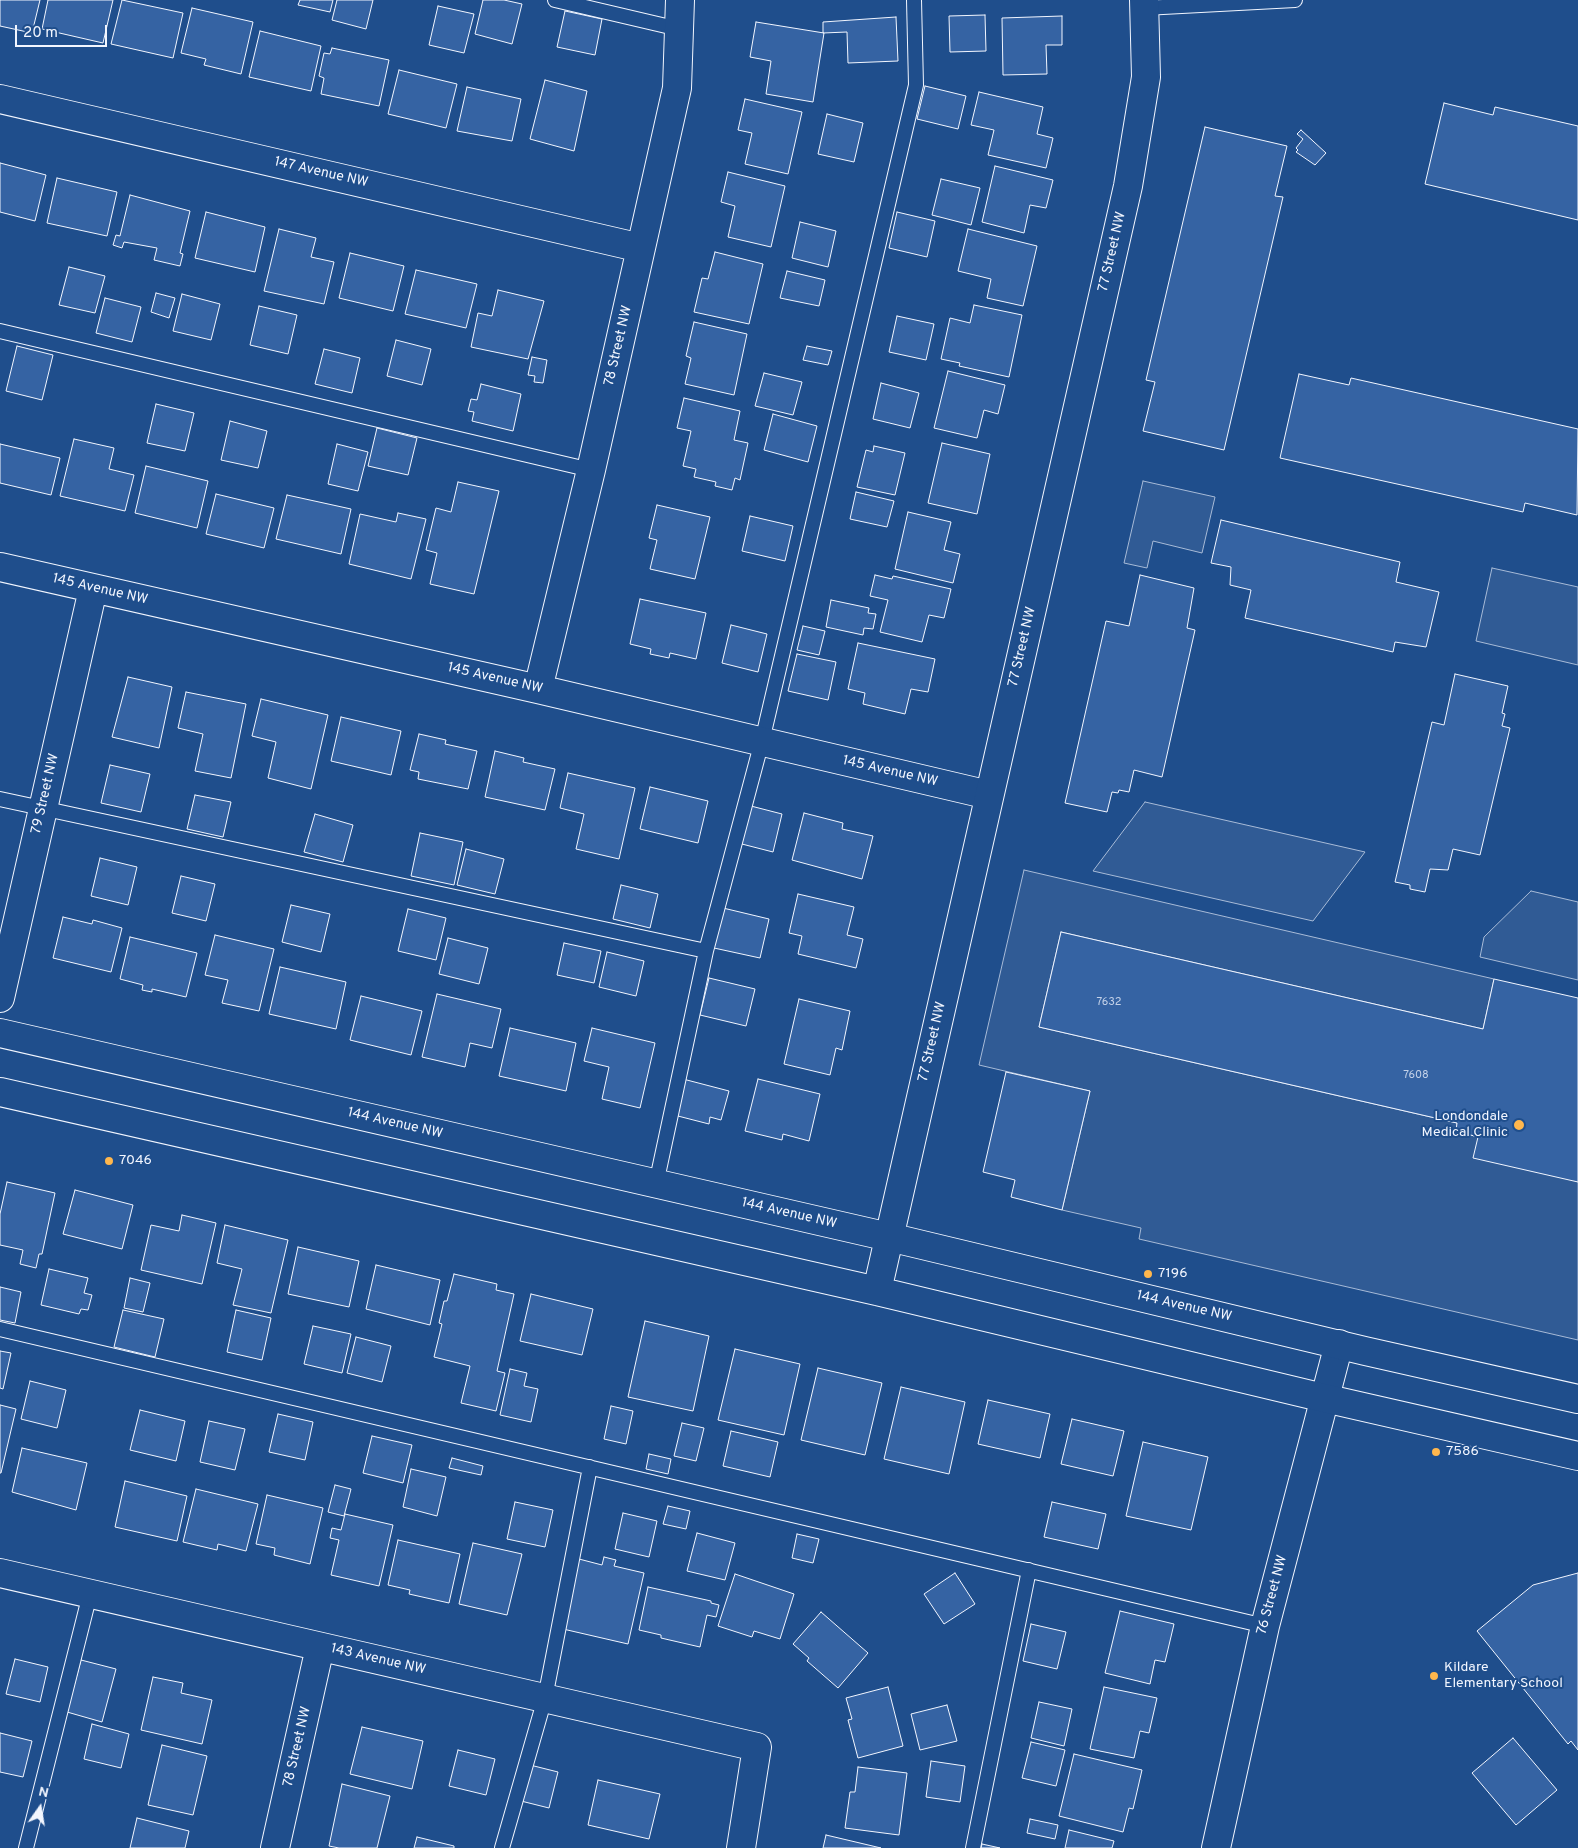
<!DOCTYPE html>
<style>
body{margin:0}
#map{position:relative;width:1578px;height:1848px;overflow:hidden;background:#1f4e8c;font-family:Overpass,sans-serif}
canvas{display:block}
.north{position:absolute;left:15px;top:1783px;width:50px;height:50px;-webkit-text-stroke:4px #1f4e8c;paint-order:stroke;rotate:13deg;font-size:14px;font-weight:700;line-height:20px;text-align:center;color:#f2f6ff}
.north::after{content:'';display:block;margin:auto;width:18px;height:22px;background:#f2f6ff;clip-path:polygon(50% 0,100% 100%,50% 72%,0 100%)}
.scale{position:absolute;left:15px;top:25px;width:92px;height:22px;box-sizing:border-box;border:2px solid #f2f6ff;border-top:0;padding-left:6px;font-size:15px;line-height:18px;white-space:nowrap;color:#f2f6ff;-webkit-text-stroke:4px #1f4e8c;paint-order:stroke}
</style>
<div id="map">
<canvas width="1578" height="1848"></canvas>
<div class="north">N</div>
<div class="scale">20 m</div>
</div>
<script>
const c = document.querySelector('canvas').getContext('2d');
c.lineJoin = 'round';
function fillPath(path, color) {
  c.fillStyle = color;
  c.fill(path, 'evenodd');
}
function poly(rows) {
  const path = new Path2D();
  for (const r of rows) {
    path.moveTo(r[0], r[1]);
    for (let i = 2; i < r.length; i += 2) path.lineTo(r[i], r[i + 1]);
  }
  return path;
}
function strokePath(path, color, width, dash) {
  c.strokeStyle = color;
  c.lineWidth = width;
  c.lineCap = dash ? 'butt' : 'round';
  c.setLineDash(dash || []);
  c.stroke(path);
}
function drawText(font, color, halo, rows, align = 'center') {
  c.font = font + ' Overpass,sans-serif';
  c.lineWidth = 4;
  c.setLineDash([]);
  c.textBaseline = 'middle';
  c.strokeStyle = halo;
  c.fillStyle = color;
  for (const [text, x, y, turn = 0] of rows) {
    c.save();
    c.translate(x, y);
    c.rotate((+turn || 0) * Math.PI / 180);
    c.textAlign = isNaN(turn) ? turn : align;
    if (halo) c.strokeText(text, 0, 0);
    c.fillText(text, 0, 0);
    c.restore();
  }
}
const parking = poly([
 [1143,481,1215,497,1202,553,1153,541,1147,568,1124,563,1143,481],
 [1492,568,1578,587,1578,665,1476,641,1492,568],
 [1145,802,1365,852,1313,921,1093,871,1145,802],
 [1024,870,1494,979,1483,1029,1061,932,1039,1027,1457,1123,1456,1131,1478,1137,1578,1182,1578,1340,1139,1239,1141,1228,1062,1210,1090,1091,979,1065,1024,870],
 [1531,891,1578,902,1578,980,1480,957,1484,937,1531,891]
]);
const building = poly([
 [0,0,40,0,32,33,0,26,0,0],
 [48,0,113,0,103,43,42,29,48,0],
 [122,0,183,13,173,58,111,44,122,0],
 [300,0,333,0,330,12,298,5,300,0],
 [337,0,373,0,366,29,332,20,337,0],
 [483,0,504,0,522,4,512,44,475,34,483,0],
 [438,6,474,14,464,53,429,45,438,6],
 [192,8,253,22,241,74,204,65,206,59,181,53,192,8],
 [565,11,602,19,595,55,557,47,565,11],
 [985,15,986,51,950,52,949,16,985,15],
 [1062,16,1062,45,1046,45,1047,74,1003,75,1002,18,1062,16],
 [896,17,898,61,848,63,847,32,823,33,823,22,896,17],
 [756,22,824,33,813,102,766,94,771,61,750,57,756,22],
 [260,31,321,46,311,91,249,77,260,31],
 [332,48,389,60,379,106,321,94,324,78,319,76,324,53,330,54,332,48],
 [399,70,457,84,446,128,388,114,399,70],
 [545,80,587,91,574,151,530,139,545,80],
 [925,86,966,96,958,129,917,119,925,86],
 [467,87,521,99,512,141,457,131,467,87],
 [979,92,1043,107,1037,134,1053,138,1046,168,988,155,994,130,971,125,979,92],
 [745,99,802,112,788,174,745,164,752,133,738,130,745,99],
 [1444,103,1493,115,1495,107,1578,126,1578,220,1425,184,1444,103],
 [827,114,863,123,854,162,818,154,827,114],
 [1205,127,1287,146,1275,196,1283,197,1224,450,1143,431,1155,382,1146,380,1205,127],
 [1301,130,1326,153,1315,165,1296,152,1298,150,1296,148,1303,139,1297,134,1301,130],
 [0,163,46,175,35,221,0,212,0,163],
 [995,166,1053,180,1046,208,1030,205,1024,233,982,222,995,166],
 [728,172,785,186,771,247,728,237,735,206,721,202,728,172],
 [57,178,117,192,107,236,47,223,57,178],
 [941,179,980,188,971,225,932,215,941,179],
 [130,195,190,211,180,253,183,254,180,266,154,260,157,248,124,242,122,248,113,245,116,235,120,236,130,195],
 [206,212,265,227,255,272,195,258,206,212],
 [897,212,935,221,927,257,889,248,897,212],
 [800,222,836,231,828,267,792,258,800,222],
 [279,229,316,238,311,257,334,262,324,304,264,291,279,229],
 [968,229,1037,246,1023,306,987,298,991,279,958,271,968,229],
 [715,252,763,264,749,324,694,312,702,278,708,279,715,252],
 [350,253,404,266,393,311,339,298,350,253],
 [69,267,105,276,95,313,59,305,69,267],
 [416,270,477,284,466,328,405,314,416,270],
 [787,271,825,280,819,306,780,298,787,271],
 [498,290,544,301,528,359,471,347,478,313,492,316,498,290],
 [156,293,175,298,169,318,151,312,156,293],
 [182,294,220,304,211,340,173,331,182,294],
 [105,298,141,307,132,342,96,333,105,298],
 [974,305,1022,315,1009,377,959,366,960,363,941,359,950,318,970,323,974,305],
 [259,306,297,315,288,354,250,345,259,306],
 [897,316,934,324,926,360,889,352,897,316],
 [694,322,747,334,734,395,685,384,691,358,686,356,694,322],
 [396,340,431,349,422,385,387,376,396,340],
 [17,346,53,355,42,400,6,391,17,346],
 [807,346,832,351,828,365,803,360,807,346],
 [324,349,360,358,352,393,315,384,324,349],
 [532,357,547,360,543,383,534,382,535,376,528,375,532,357],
 [948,371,1005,385,998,414,984,410,977,438,934,428,948,371],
 [764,373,802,382,793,415,755,406,764,373],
 [1299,374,1349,385,1351,378,1578,429,1577,515,1525,503,1523,512,1280,458,1299,374],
 [881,383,919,393,910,428,873,419,881,383],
 [481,384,521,394,513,431,472,421,474,412,468,411,471,399,477,400,481,384],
 [684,398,740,411,734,440,748,443,740,480,735,478,732,490,715,486,716,482,694,477,696,469,683,466,691,431,677,428,684,398],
 [156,404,194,413,185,451,147,443,156,404],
 [773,414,817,426,808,462,764,450,773,414],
 [230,421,267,431,258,468,221,460,230,421],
 [377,428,417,438,408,475,368,466,377,428],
 [74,439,114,448,109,469,134,475,125,511,60,496,74,439],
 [942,443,990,454,977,514,928,503,942,443],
 [0,444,60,458,51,495,0,483,0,444],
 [337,444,368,452,358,491,328,484,337,444],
 [874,446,905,453,895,495,857,487,866,450,873,452,874,446],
 [146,466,208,481,197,528,135,513,146,466],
 [458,482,499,491,474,594,430,584,437,553,426,550,436,508,451,512,458,482],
 [856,492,894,501,887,527,850,519,856,492],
 [216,494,274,508,264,548,206,534,216,494],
 [287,495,351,509,341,554,276,539,287,495],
 [657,505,710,517,695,579,650,569,657,540,649,538,657,505],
 [908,512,951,522,944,550,960,554,953,583,895,569,908,512],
 [398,513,426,519,411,579,349,564,360,514,396,522,398,513],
 [750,516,793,526,785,561,742,551,750,516],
 [1221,520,1400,562,1396,582,1439,592,1426,647,1395,642,1393,652,1245,618,1251,590,1230,585,1231,567,1211,563,1221,520],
 [875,575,892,579,893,576,951,589,944,618,929,615,922,642,880,632,888,600,870,596,875,575],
 [1140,575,1194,588,1187,628,1195,630,1162,777,1134,770,1129,792,1119,790,1118,793,1112,792,1107,812,1065,803,1106,621,1129,626,1140,575],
 [640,599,706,613,696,659,670,653,669,658,650,654,651,649,630,644,640,599],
 [831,600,869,608,868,613,876,614,873,629,864,628,863,635,826,627,831,600],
 [731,625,767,634,758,672,722,663,731,625],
 [803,626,825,631,819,655,797,650,803,626],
 [858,643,935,659,928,692,911,689,905,714,863,704,865,693,848,689,858,643],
 [797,654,836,662,828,700,788,691,797,654],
 [1455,674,1508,686,1502,713,1505,714,1502,726,1510,728,1480,855,1453,849,1448,870,1430,869,1425,892,1410,889,1410,885,1395,882,1432,722,1444,725,1455,674],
 [128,677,172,687,159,748,112,737,128,677],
 [186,692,246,704,231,778,195,771,203,734,178,728,186,692],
 [261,699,328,715,311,789,268,778,276,742,252,736,261,699],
 [341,717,401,731,391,775,331,761,341,717],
 [419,734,446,740,445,744,477,751,468,789,418,779,419,772,410,770,419,734],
 [495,751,524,758,523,762,555,769,545,810,485,797,495,751],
 [110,765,150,774,141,812,101,803,110,765],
 [568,773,635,788,619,859,576,849,584,814,560,808,568,773],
 [650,787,708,801,698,843,640,829,650,787],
 [195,795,231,802,223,837,187,829,195,795],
 [747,805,782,814,773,852,738,843,747,805],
 [804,813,843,823,842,829,873,836,862,879,792,860,804,813],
 [315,814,353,825,343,862,304,852,315,814],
 [420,833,463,842,454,885,411,876,420,833],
 [466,849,504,859,495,894,457,885,466,849],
 [100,858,137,867,128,905,91,896,100,858],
 [181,876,215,884,206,921,172,913,181,876],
 [621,885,658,894,650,928,613,919,621,885],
 [798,894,854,907,847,935,863,939,856,968,798,954,802,936,789,933,798,894],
 [291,905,330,914,321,952,282,942,291,905],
 [723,908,769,919,760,958,714,948,723,908],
 [408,909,446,918,436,960,398,951,408,909],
 [63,917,92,924,93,920,122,928,111,972,53,958,63,917],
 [1061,932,1483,1029,1494,979,1578,998,1578,1182,1473,1158,1478,1137,1456,1131,1457,1123,1039,1027,1061,932],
 [215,935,274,949,259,1011,222,1003,228,980,205,975,215,935],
 [130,937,197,953,186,997,152,989,152,992,142,990,143,985,120,979,130,937],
 [448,938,488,948,479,984,439,974,448,938],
 [564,943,601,951,594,983,557,975,564,943],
 [607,952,644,961,636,996,599,987,607,952],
 [280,967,346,982,336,1029,269,1014,280,967],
 [709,978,755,989,746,1026,700,1015,709,978],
 [437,994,501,1009,492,1048,470,1043,465,1067,422,1057,437,994],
 [361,996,422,1011,411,1055,350,1040,361,996],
 [799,999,850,1011,842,1050,836,1048,830,1075,784,1064,799,999],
 [510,1028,576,1043,566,1091,499,1076,510,1028],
 [592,1028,655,1043,640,1108,602,1099,609,1067,584,1061,592,1028],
 [1006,1072,1090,1091,1062,1210,1011,1197,1015,1180,983,1172,1006,1072],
 [683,1079,729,1091,721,1120,710,1117,709,1124,674,1115,683,1079],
 [758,1079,820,1094,809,1141,783,1134,782,1140,745,1131,758,1079],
 [7,1182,55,1193,42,1254,39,1254,36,1268,20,1264,23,1250,0,1245,0,1214,7,1182],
 [75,1190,133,1205,122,1249,63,1234,75,1190],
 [182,1215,216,1223,202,1284,141,1270,151,1225,179,1231,182,1215],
 [225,1225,288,1240,271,1313,233,1305,242,1269,217,1263,225,1225],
 [298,1247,359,1261,349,1307,288,1294,298,1247],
 [376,1265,440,1280,430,1325,366,1309,376,1265],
 [49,1269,88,1278,84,1293,92,1295,88,1310,81,1309,79,1314,41,1305,49,1269],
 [454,1274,497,1284,496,1290,514,1294,497,1371,505,1373,496,1411,461,1403,470,1366,434,1357,442,1324,439,1323,444,1301,447,1301,454,1274],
 [130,1278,150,1283,143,1312,124,1308,130,1278],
 [0,1287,21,1292,15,1323,0,1320,0,1287],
 [531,1294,593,1309,582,1355,520,1341,531,1294],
 [123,1310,164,1319,155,1357,114,1347,123,1310],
 [236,1310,271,1318,262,1360,227,1352,236,1310],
 [645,1321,709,1336,693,1411,628,1397,645,1321],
 [313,1326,351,1334,342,1373,304,1364,313,1326],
 [356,1337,391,1346,382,1382,347,1373,356,1337],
 [735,1349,800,1364,784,1435,718,1420,735,1349],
 [0,1351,11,1353,3,1389,0,1388,0,1351],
 [818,1368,882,1383,865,1455,801,1440,818,1368],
 [510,1369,527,1373,524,1386,538,1389,531,1422,500,1415,510,1369],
 [30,1381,66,1390,57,1428,21,1419,30,1381],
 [901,1387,965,1402,949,1474,884,1459,901,1387],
 [988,1400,1050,1414,1040,1458,978,1444,988,1400],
 [0,1405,16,1409,1,1473,0,1473,0,1405],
 [611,1406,633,1411,626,1444,604,1439,611,1406],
 [140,1410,185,1421,176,1461,130,1450,140,1410],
 [278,1414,313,1422,305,1460,269,1452,278,1414],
 [1072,1419,1124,1431,1113,1476,1061,1464,1072,1419],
 [209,1421,245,1429,235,1470,200,1462,209,1421],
 [682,1423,704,1428,696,1461,674,1456,682,1423],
 [731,1431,778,1442,770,1477,723,1466,731,1431],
 [372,1436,412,1445,403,1483,363,1473,372,1436],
 [1143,1442,1208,1457,1191,1530,1126,1516,1143,1442],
 [22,1448,87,1463,76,1510,12,1492,22,1448],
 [649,1454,671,1459,668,1474,646,1469,649,1454],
 [452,1458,483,1466,481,1475,449,1468,452,1458],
 [411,1469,446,1477,437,1516,403,1507,411,1469],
 [125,1481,187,1496,177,1541,115,1527,125,1481],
 [335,1485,351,1489,344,1516,328,1512,335,1485],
 [196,1489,258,1504,246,1551,218,1544,217,1550,183,1542,196,1489],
 [267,1495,323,1508,310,1564,274,1555,275,1548,256,1544,267,1495],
 [515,1502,553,1510,545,1547,507,1539,515,1502],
 [1052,1502,1106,1514,1098,1549,1044,1537,1052,1502],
 [668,1506,690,1511,686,1529,663,1524,668,1506],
 [623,1513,657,1521,649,1557,615,1549,623,1513],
 [345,1514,393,1525,379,1586,331,1575,339,1540,330,1538,332,1528,341,1530,345,1514],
 [697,1533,735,1543,725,1580,687,1571,697,1533],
 [797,1534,819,1539,813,1563,792,1558,797,1534],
 [398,1540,460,1554,449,1603,409,1594,410,1590,388,1585,398,1540],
 [473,1543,522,1554,507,1615,459,1604,473,1543],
 [604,1557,616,1560,614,1566,644,1573,628,1644,563,1629,579,1559,602,1565,604,1557],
 [955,1573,975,1604,944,1624,924,1594,955,1573],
 [1578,1573,1578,1750,1571,1741,1568,1744,1477,1631,1533,1585,1578,1573],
 [735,1574,794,1594,780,1639,754,1631,752,1637,718,1626,735,1574],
 [648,1587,711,1601,711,1603,719,1605,716,1617,707,1615,700,1647,661,1638,661,1635,639,1630,648,1587],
 [1120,1611,1174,1624,1165,1662,1155,1660,1150,1684,1105,1673,1120,1611],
 [821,1612,868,1653,838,1688,807,1661,809,1658,793,1644,821,1612],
 [1031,1624,1066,1632,1057,1669,1023,1661,1031,1624],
 [15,1659,48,1667,40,1702,6,1694,15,1659],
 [81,1660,116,1669,102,1722,67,1712,81,1660],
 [153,1677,183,1683,181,1693,212,1700,202,1744,141,1730,153,1677],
 [888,1687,903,1746,858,1758,848,1720,852,1719,846,1698,888,1687],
 [1104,1687,1157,1698,1149,1733,1140,1731,1134,1758,1090,1749,1104,1687],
 [1039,1702,1072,1709,1064,1746,1031,1738,1039,1702],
 [947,1705,957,1741,920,1750,911,1714,947,1705],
 [92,1724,129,1734,121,1768,84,1759,92,1724],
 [362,1727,423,1741,412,1789,350,1774,362,1727],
 [0,1733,32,1741,23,1777,0,1772,0,1733],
 [1513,1738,1557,1790,1516,1825,1472,1773,1513,1738],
 [1031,1742,1065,1750,1056,1786,1022,1778,1031,1742],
 [162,1745,207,1756,193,1815,148,1805,162,1745],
 [458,1750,495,1759,486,1795,449,1786,458,1750],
 [1074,1754,1142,1770,1133,1809,1129,1808,1123,1832,1059,1816,1074,1754],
 [931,1761,965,1766,960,1802,926,1797,931,1761],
 [526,1764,558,1772,549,1808,517,1800,526,1764],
 [858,1767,907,1773,899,1835,845,1828,850,1792,855,1792,858,1767],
 [598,1780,660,1794,649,1839,588,1825,598,1780],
 [342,1784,390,1796,377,1848,339,1848,329,1846,342,1784],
 [137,1818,189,1831,185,1848,130,1848,137,1818],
 [1030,1819,1058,1825,1055,1839,1027,1833,1030,1819],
 [1069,1830,1114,1841,1112,1848,1065,1848,1069,1830],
 [826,1835,881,1848,823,1848,826,1835],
 [417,1837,454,1846,454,1848,414,1848,417,1837],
 [982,1844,1000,1848,981,1848,982,1844]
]);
const service = poly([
 [555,0,679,29],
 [1144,8,1295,0],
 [0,331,591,470],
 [0,799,706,951],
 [656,1184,706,951,762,741,916,85,914,0],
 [0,1329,1265,1626],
 [26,1848,90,1594],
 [502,1848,545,1698,590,1467],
 [973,1848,1029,1570]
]);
const minor = poly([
 [0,99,641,248],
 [0,567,538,689,989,795],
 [538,689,591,470,677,88,680,0],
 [0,998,93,589],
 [0,1573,757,1747,741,1848],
 [275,1848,320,1647],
 [1216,1848,1265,1626,1339,1344]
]);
const tertiary = poly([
 [0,1033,889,1237,1365,1351,1578,1399],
 [0,1092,877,1291,1324,1398,1578,1456],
 [877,1291,1128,186,1146,77,1144,0]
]);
const markers = [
 [1519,1125,6,"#ffb74d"],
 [109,1161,5,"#ffb74d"],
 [1148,1274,5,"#ffb74d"],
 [1436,1452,5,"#ffb74d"],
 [1434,1676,5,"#ffb74d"]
];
const numberNames = [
 ["7632",1109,1003],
 ["7608",1416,1076]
];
const streetNames = [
 ["147 Avenue NW",321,173,13],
 ["77 Street NW",1113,252,-77],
 ["78 Street NW",619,346,-77],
 ["145 Avenue NW",100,590,13],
 ["77 Street NW",1023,647,-77],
 ["145 Avenue NW",495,679,13],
 ["145 Avenue NW",890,772,13],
 ["79 Street NW",46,794,-77],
 ["77 Street NW",933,1042,-77],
 ["144 Avenue NW",395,1124,13],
 ["144 Avenue NW",789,1214,13],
 ["144 Avenue NW",1184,1307,13],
 ["76 Street NW",1273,1595,-75],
 ["143 Avenue NW",378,1660,13],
 ["78 Street NW",298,1747,-77]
];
const poiNames = [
 ["Londondale",1508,1117,"right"],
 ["Medical Clinic",1508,1133,"right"],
 ["7046",119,1161],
 ["7196",1158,1274],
 ["7586",1446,1452],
 ["Kildare",1444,1668],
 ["Elementary School",1444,1684]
];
fillPath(parking, '#305b95');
strokePath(parking, '#a8bbd7', 1);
fillPath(building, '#3563a3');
strokePath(building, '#f2f6ff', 1);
strokePath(service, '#f2f6ff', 16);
strokePath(minor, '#f2f6ff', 30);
strokePath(tertiary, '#f2f6ff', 30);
strokePath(service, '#1f4e8c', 14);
strokePath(minor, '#1f4e8c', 28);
strokePath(tertiary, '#1f4e8c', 28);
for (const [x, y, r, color] of markers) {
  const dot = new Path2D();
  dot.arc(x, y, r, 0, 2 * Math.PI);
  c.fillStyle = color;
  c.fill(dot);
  strokePath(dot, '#1f4e8c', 2);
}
drawText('11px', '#c3d1e8', null, numberNames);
drawText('14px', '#f2f6ff', '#1f4e8c', streetNames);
drawText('14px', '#f2f6ff', '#1f4e8c', poiNames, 'left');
</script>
